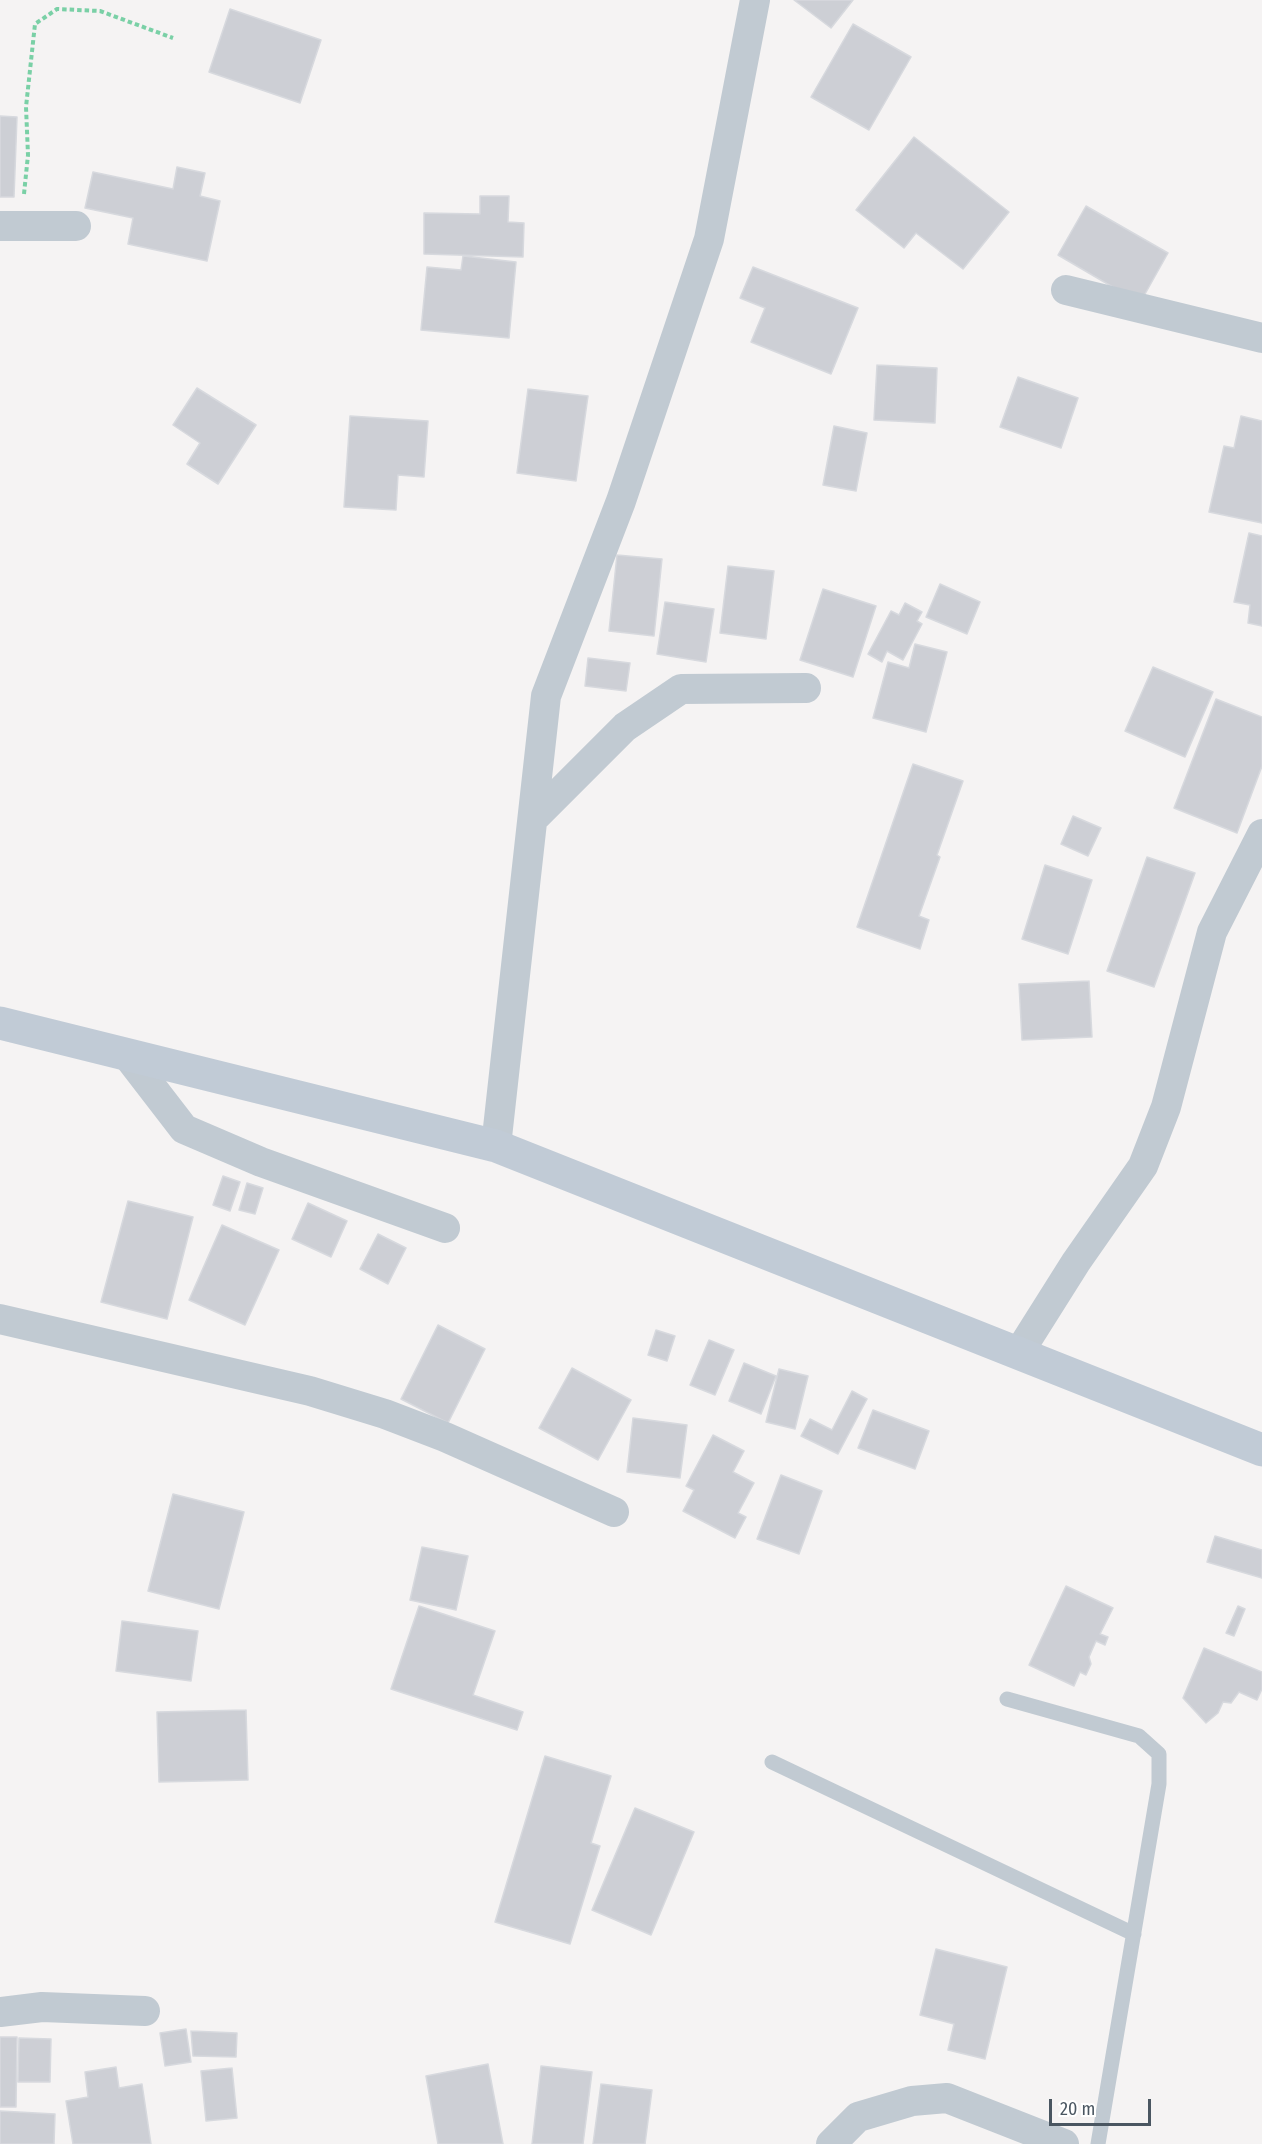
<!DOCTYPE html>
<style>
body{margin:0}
#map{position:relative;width:1262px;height:2144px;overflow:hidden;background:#f5f3f3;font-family:"Fira Sans Condensed",sans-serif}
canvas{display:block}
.scale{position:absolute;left:1049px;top:2099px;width:102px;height:27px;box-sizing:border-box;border:3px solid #4a5661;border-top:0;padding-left:8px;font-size:18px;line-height:21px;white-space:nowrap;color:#4a5661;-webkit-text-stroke:4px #fff;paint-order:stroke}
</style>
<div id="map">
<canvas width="1262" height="2144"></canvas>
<div class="scale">20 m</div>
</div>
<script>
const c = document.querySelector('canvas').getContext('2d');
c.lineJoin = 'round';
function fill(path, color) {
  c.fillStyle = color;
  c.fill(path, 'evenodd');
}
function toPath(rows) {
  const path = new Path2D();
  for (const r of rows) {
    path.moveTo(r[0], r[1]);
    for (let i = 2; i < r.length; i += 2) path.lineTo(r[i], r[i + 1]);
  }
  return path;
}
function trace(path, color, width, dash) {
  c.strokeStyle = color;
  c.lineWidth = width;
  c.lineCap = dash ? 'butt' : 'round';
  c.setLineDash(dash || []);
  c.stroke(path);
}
const building = toPath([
 [794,0,853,0,831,28,794,0],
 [230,9,321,40,300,103,209,72,230,9],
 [853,24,911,57,869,130,811,97,853,24],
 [0,116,17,117,14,197,0,197,0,116],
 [914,137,1009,212,963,269,916,233,904,248,856,210,914,137],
 [177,167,205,173,200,196,220,201,207,261,128,244,133,218,85,208,93,172,173,189,177,167],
 [480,196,509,196,508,222,524,223,523,257,424,254,424,213,480,214,480,196],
 [1086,206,1168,253,1140,303,1058,255,1086,206],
 [463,256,516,262,509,338,421,330,427,267,461,270,463,256],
 [753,267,858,308,831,374,751,342,765,308,740,298,753,267],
 [877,365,937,368,935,423,874,420,877,365],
 [1018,377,1078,398,1061,448,1000,427,1018,377],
 [197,388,256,425,218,484,187,464,200,443,173,425,197,388],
 [528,389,588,396,576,481,517,473,528,389],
 [350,416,428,421,424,477,398,475,396,510,344,507,350,416],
 [1241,416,1262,421,1262,523,1209,512,1224,446,1234,448,1241,416],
 [834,426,867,433,856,491,823,485,834,426],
 [1249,533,1262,536,1262,626,1248,623,1250,605,1234,602,1249,533],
 [617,555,662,559,654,636,609,631,617,555],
 [728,566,774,571,766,639,720,633,728,566],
 [940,584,980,602,967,634,926,617,940,584],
 [823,589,876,606,853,677,800,660,823,589],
 [665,602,714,609,706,662,657,654,665,602],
 [905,603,922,612,917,621,922,624,903,660,887,651,882,662,868,654,891,611,899,615,905,603],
 [915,644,947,652,926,732,873,718,888,662,909,668,915,644],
 [588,658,630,663,626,691,585,686,588,658],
 [1153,667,1213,692,1185,757,1125,731,1153,667],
 [1216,699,1262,717,1262,766,1237,833,1174,808,1216,699],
 [913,764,963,781,937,855,940,857,919,916,929,920,920,949,857,927,913,764],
 [1073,816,1101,828,1088,856,1061,844,1073,816],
 [1147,857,1195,873,1154,987,1107,971,1147,857],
 [1045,865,1092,880,1068,954,1022,939,1045,865],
 [1089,981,1092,1037,1022,1040,1019,984,1089,981],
 [223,1176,240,1182,230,1211,213,1205,223,1176],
 [247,1183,263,1188,255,1214,239,1210,247,1183],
 [128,1201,193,1217,167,1319,101,1302,128,1201],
 [308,1203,347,1221,331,1257,292,1239,308,1203],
 [222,1225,279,1250,245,1325,189,1300,222,1225],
 [378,1234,406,1248,388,1284,360,1269,378,1234],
 [438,1325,485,1349,448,1423,401,1399,438,1325],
 [656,1330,675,1336,667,1361,648,1355,656,1330],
 [709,1340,734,1350,715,1395,690,1385,709,1340],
 [744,1363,776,1376,761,1414,729,1401,744,1363],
 [572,1368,631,1400,598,1460,539,1428,572,1368],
 [779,1369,808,1376,795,1429,766,1422,779,1369],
 [852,1391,867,1399,838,1454,801,1436,810,1419,832,1430,852,1391],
 [873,1410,929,1431,915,1469,858,1448,873,1410],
 [633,1418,687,1425,680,1478,627,1472,633,1418],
 [713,1435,744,1451,733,1472,754,1483,738,1513,746,1517,735,1538,683,1511,694,1490,686,1486,713,1435],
 [781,1475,822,1491,799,1554,757,1539,781,1475],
 [173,1494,244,1512,219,1609,148,1591,173,1494],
 [1215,1536,1262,1550,1262,1578,1207,1562,1215,1536],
 [422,1547,468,1556,456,1610,410,1600,422,1547],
 [1066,1586,1113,1608,1100,1634,1108,1637,1105,1645,1096,1641,1089,1657,1091,1664,1086,1675,1080,1672,1074,1686,1029,1665,1066,1586],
 [419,1606,495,1631,473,1695,523,1712,517,1730,391,1689,419,1606],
 [1238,1606,1245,1609,1234,1636,1226,1633,1238,1606],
 [122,1621,198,1631,191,1681,116,1671,122,1621],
 [1204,1648,1262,1672,1262,1689,1257,1700,1239,1692,1231,1703,1223,1702,1218,1713,1206,1723,1183,1698,1204,1648],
 [246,1710,248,1780,159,1782,157,1712,246,1710],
 [545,1756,611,1776,591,1843,600,1846,570,1944,495,1922,545,1756],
 [635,1808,694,1832,651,1935,592,1910,635,1808],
 [936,1949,1007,1967,985,2059,948,2050,954,2024,920,2015,936,1949],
 [186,2029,191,2062,165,2066,160,2033,186,2029],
 [191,2031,237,2033,236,2057,193,2056,191,2031],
 [0,2037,17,2037,16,2107,0,2107,0,2037],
 [19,2038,51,2039,50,2082,18,2082,19,2038],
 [488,2064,503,2144,438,2144,426,2076,488,2064],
 [541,2066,592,2072,583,2144,532,2144,541,2066],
 [116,2067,119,2088,142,2084,151,2144,73,2144,66,2101,88,2097,85,2072,116,2067],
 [232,2068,237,2118,206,2121,201,2071,232,2068],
 [601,2084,652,2090,645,2144,593,2144,601,2084],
 [0,2111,55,2114,54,2144,0,2144,0,2111]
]);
const path = toPath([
 [24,194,28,155,26,107,35,24,57,9,100,11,173,38]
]);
const lane = toPath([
 [1007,1699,1139,1736,1159,1754,1159,1784,1098,2144],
 [772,1762,1134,1934]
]);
const street = toPath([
 [0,226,76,226],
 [1066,290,1262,338],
 [533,819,625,727,681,689,806,688],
 [127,1055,184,1129,261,1162,445,1228],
 [496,1146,546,696,621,501,709,239,755,0],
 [0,1319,310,1391,385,1414,445,1437,614,1512],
 [1018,1354,1076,1262,1143,1166,1166,1107,1212,932,1262,834],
 [0,2012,42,2007,145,2011],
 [831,2144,858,2117,912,2101,947,2098,1064,2144]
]);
const secondary = toPath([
 [0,1023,496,1146,1262,1450]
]);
fill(building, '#cdcfd5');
trace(building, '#d7d9de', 1.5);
trace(path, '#7ad0a6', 4, [4.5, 3]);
trace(lane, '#c1cad2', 15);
trace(street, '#c1cad2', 30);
trace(secondary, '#c1cbd6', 33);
</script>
